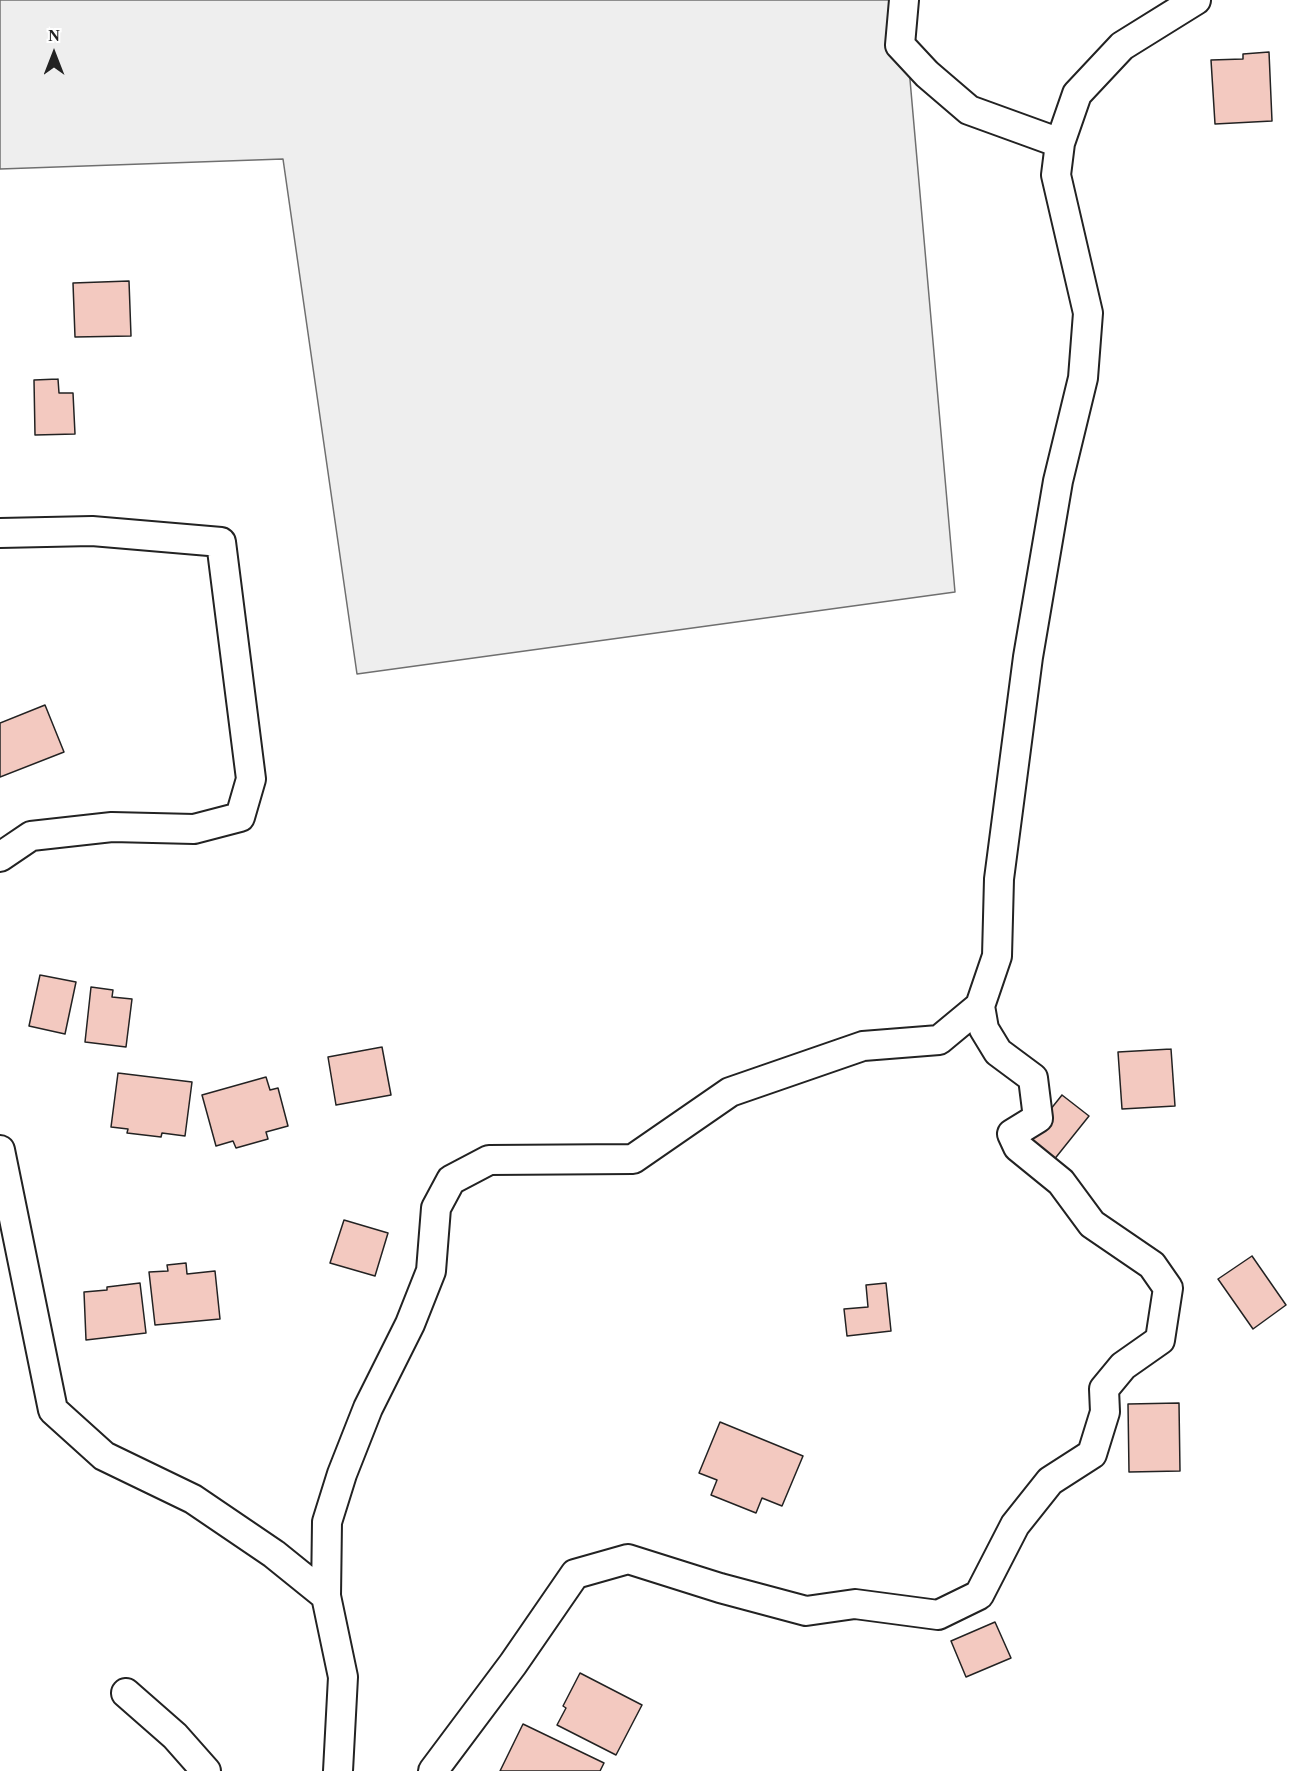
<!DOCTYPE html>
<style>
body{margin:0}
#map{position:relative;width:1298px;height:1771px;overflow:hidden;background:#fff;font-family:Georgia,serif}
canvas{display:block}
.north{position:absolute;left:24px;top:24px;width:60px;height:60px;-webkit-text-stroke:4px #fff;paint-order:stroke;rotate:0deg;font-size:16px;font-weight:700;line-height:24px;text-align:center;color:#222}
.north::after{content:'';display:block;margin:auto;width:21px;height:27px;background:#222;clip-path:polygon(50% 0,100% 100%,50% 72%,0 100%)}
</style>
<div id="map">
<canvas width="1298" height="1771"></canvas>
<div class="north">N</div>
</div>
<script>
const c = document.querySelector('canvas').getContext('2d');
c.lineJoin = 'round';
function fill(path, color) {
  c.fillStyle = color;
  c.fill(path, 'evenodd');
}
function toPath(rows) {
  const path = new Path2D();
  for (const r of rows) {
    path.moveTo(r[0], r[1]);
    for (let i = 2; i < r.length; i += 2) path.lineTo(r[i], r[i + 1]);
  }
  return path;
}
function trace(path, color, width, dash) {
  c.strokeStyle = color;
  c.lineWidth = width;
  c.lineCap = dash ? 'butt' : 'round';
  c.setLineDash(dash || []);
  c.stroke(path);
}
const green = toPath([
 [0,0,903,0,955,592,357,674,283,159,0,169,0,0]
]);
const building = toPath([
 [1269,52,1272,121,1215,124,1211,60,1243,59,1243,54,1269,52],
 [129,281,131,336,75,337,73,283,129,281],
 [58,379,59,393,73,393,75,434,35,435,34,380,58,379],
 [45,705,64,752,0,777,0,723,45,705],
 [40,975,76,982,65,1034,29,1026,40,975],
 [91,987,113,990,112,997,132,999,126,1047,85,1042,91,987],
 [382,1047,391,1095,336,1105,328,1057,382,1047],
 [1171,1049,1175,1106,1122,1109,1118,1052,1171,1049],
 [118,1073,192,1082,185,1136,162,1133,161,1137,127,1133,128,1129,111,1127,118,1073],
 [266,1077,270,1090,278,1088,288,1126,266,1132,268,1139,236,1148,233,1141,216,1146,202,1095,266,1077],
 [1062,1095,1089,1116,1053,1161,1026,1140,1062,1095],
 [344,1220,388,1233,375,1276,330,1263,344,1220],
 [1252,1256,1286,1305,1253,1329,1218,1279,1252,1256],
 [186,1263,187,1274,215,1271,220,1319,155,1325,149,1272,168,1271,167,1265,186,1263],
 [140,1283,146,1333,86,1340,84,1292,107,1290,107,1287,140,1283],
 [886,1283,891,1331,847,1336,844,1309,868,1307,866,1285,886,1283],
 [1179,1403,1180,1471,1129,1472,1128,1404,1179,1403],
 [720,1422,803,1456,782,1506,762,1498,756,1513,711,1495,717,1480,699,1473,720,1422],
 [995,1622,1011,1658,966,1677,951,1641,995,1622],
 [580,1673,642,1705,616,1755,557,1725,566,1708,563,1706,580,1673],
 [523,1724,604,1763,600,1771,500,1771,523,1724]
]);
const minor = toPath([
 [904,0,900,45,927,74,969,110,1060,143],
 [0,533,92,531,221,542,251,779,240,817,194,829,112,827,31,836,0,857],
 [0,1150,53,1410,104,1456,193,1499,274,1554,326,1596],
 [126,1693,175,1736,206,1771],
 [338,1771,343,1677,326,1596,327,1522,342,1474,368,1408,410,1324,431,1271,436,1208,451,1180,489,1160,633,1159,730,1092,863,1046,939,1040,980,1006,997,956,999,879,1028,657,1058,481,1083,378,1088,313,1056,175,1060,143,1077,94,1122,46,1196,0],
 [433,1771,513,1664,575,1574,628,1559,720,1588,806,1611,855,1604,938,1615,979,1595,1015,1525,1050,1481,1092,1454,1105,1412,1104,1389,1123,1366,1160,1340,1168,1288,1152,1265,1092,1224,1061,1182,1018,1147,1012,1134,1038,1118,1033,1078,998,1052,984,1029,980,1006]
]);
fill(green, '#eee');
trace(green, '#6f6f6f', 1.5);
fill(building, '#f3c9c0');
trace(building, '#222', 1.5);
trace(minor, '#222', 32);
trace(minor, '#fff', 28);
</script>
